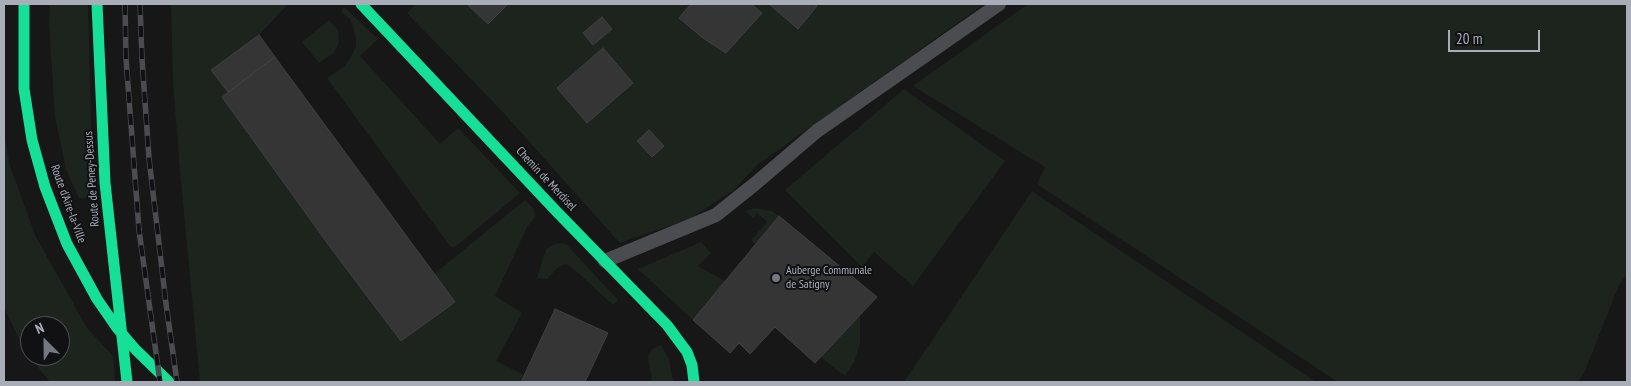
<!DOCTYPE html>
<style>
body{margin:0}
#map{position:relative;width:1631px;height:386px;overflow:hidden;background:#171717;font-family:"PT Sans Narrow",sans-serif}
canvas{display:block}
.frame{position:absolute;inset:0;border:5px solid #a8adb8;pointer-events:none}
.north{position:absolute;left:20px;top:316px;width:50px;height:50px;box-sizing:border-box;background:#111113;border:1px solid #4d4f55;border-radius:50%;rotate:337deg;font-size:14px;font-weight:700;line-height:20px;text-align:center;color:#a8adb8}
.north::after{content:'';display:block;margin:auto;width:18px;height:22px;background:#757880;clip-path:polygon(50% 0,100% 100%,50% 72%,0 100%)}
.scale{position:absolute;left:1448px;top:30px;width:92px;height:22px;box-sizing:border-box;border:2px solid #a8adb8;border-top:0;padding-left:6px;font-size:15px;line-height:18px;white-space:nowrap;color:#a8adb8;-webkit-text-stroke:4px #111113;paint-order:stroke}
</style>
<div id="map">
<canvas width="1631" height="386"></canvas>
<div class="frame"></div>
<div class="north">N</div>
<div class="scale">20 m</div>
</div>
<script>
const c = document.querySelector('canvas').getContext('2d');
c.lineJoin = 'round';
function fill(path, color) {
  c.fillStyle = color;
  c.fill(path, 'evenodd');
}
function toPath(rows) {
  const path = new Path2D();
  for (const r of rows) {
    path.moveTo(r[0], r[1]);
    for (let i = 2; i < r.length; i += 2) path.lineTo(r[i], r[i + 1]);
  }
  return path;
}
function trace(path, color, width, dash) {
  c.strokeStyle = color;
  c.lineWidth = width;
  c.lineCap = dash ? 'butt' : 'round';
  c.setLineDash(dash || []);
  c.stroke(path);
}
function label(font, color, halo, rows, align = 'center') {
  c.font = font + ' "PT Sans Narrow",sans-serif';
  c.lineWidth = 4;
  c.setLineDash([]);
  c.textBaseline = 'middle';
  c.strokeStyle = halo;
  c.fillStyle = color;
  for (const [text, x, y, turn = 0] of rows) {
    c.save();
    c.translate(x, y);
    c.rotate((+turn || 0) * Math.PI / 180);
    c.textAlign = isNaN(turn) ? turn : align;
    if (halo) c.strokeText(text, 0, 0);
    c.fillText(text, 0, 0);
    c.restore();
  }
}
const green = toPath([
 [50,4,88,4,93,199,79,198,66,169,55,117,49,25],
 [171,4,288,4,259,35,211,70,228,92,222,97,333,251,401,341,454,302,434,274,525,200,534,209,535,217,527,227,495,296,522,313,496,361,524,375,520,382,200,382,180,171,173,82],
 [416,4,984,4,757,165,734,190,691,218,620,243,500,109,407,13],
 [1028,4,1627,4,1627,274,1619,285,1584,373,1578,382,1338,382,1037,184,1045,167,913,86],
 [344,7,378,39,360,56,440,144,458,128,520,193,454,248,450,246,327,78,345,66,352,55,356,46,356,37,350,19,341,12],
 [329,20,338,30,339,42,334,53,319,63,302,42],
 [904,89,1005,161,913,286,874,252,862,267,785,190],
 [4,134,10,166,35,235,87,328,113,356,115,382,50,382,26,353,4,307],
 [30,326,60,326,60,356,30,356],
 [1032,191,1316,382,904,382],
 [754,208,772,211,779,216,755,244,751,240,767,222,757,213,753,218,745,211],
 [701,242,711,253,698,266,725,281,693,320,638,269],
 [562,243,567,245,618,300,613,305,575,270,566,264,558,267,547,279,537,278,546,249,555,244],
 [860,314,860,343,855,360,845,376,820,357],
 [661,345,669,359,673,382,652,382,648,357,652,349]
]);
const building = toPath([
 [467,4,508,4,488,24,467,4],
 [691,4,696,4,698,5,700,4,751,4,762,13,726,53,703,38,679,18,691,4],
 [769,4,814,4,817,6,798,29,769,4],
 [602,17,612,29,593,45,583,33,602,17],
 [259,35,275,57,228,92,211,70,259,35],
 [603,48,633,83,587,123,557,88,603,48],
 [275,57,455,302,401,341,333,251,222,97,275,57],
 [649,130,664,146,652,157,637,141,649,130],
 [779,216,877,297,815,363,775,327,750,354,739,343,730,353,693,320,779,216],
 [555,309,608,333,585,382,521,382,555,309]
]);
const lane = toPath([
 [605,261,716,215,756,183,817,131,999,4]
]);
const fast = toPath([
 [24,4,24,89,32,140,45,187,67,244,97,299,117,328,136,350,169,382],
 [97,4,105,183,127,382],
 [361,4,557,212,667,325,687,352,692,365,694,382]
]);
const rail = toPath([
 [125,4,126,59,139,230,160,382],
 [140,4,142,59,149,158,166,304,177,382]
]);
const markers = [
 [776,278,5,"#757880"]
];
const streetNames = [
 ["Route de Peney-Dessus",92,179,-94],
 ["Chemin de Merdisel",546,179,47],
 ["Route d'Aire-la-Ville",68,204,70]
];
const poiNames = [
 ["Auberge Communale",786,271],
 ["de Satigny",786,285]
];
fill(green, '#1d241e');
fill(building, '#353536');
trace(building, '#3f4043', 1);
trace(lane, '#4b4c50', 14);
trace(fast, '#16e098', 11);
trace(rail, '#4b4c4f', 5.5);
trace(rail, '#111113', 4, [11]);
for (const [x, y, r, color] of markers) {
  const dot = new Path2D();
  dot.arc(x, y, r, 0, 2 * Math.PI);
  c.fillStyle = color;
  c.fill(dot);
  trace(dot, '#111113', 2);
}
label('12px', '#a8adb8', '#111113', streetNames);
label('12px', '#a8adb8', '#111113', poiNames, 'left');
</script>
